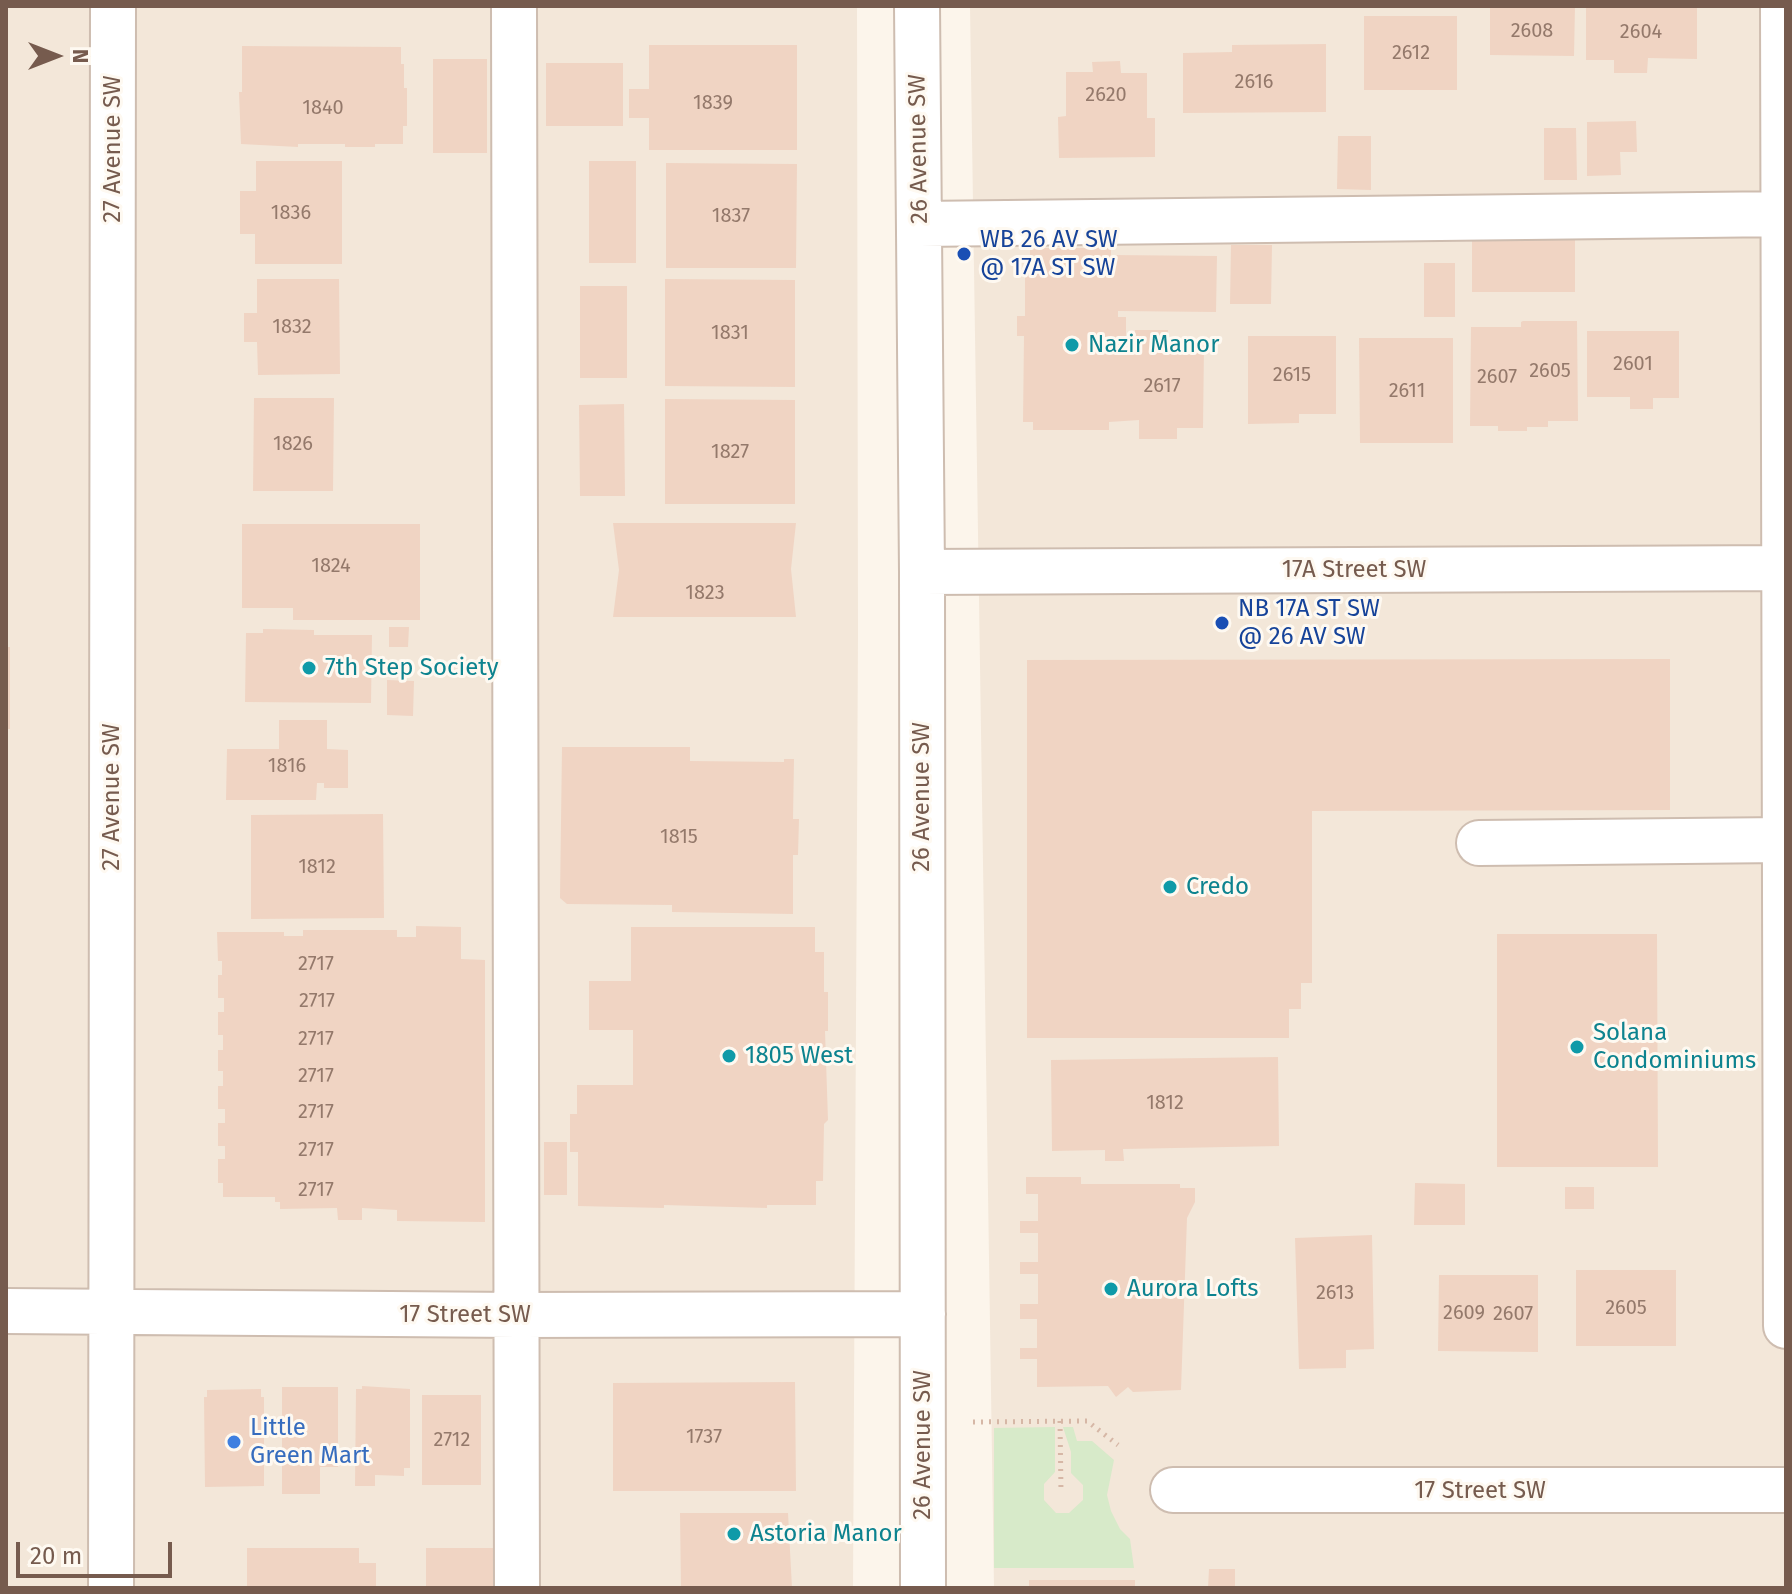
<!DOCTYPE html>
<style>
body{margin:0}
#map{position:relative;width:1792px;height:1594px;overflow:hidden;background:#fcf5eb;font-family:"Fira Sans",sans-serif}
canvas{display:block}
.frame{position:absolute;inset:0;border:8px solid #765b4e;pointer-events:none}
.north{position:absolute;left:16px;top:16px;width:80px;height:80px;-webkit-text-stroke:6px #fef9f1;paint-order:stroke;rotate:90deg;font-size:22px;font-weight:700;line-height:32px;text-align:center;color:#765b4e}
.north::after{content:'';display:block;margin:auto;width:28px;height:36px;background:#765b4e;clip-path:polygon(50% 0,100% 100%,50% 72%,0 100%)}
.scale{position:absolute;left:16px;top:1542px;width:156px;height:36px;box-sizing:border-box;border:4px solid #765b4e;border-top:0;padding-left:10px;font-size:24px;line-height:28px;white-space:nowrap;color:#765b4e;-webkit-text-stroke:6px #fef9f1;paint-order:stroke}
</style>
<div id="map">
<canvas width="1792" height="1594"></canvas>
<div class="frame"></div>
<div class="north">N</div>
<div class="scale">20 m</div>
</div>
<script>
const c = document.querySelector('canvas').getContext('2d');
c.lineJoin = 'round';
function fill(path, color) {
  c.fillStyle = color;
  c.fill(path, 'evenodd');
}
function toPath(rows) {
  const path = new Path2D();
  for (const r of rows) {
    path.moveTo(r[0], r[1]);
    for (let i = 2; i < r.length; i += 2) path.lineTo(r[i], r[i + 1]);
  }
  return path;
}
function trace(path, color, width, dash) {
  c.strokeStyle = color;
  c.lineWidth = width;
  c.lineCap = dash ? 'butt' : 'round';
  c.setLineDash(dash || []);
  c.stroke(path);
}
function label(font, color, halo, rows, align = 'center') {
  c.font = font + ' "Fira Sans",sans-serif';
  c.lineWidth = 6;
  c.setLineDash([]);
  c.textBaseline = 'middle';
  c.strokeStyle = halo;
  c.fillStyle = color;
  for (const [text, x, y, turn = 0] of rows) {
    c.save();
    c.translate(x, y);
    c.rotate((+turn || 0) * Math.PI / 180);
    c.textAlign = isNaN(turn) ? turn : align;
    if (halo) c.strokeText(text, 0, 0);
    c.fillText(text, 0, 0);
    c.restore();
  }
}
const residential = toPath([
 [6,6,857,6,858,634,853,1588,6,1588],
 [970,6,1786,6,1786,1588,994,1588]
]);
const green = toPath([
 [1055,1427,1055,1472,1044,1484,1044,1500,1056,1513,1069,1513,1083,1500,1083,1485,1071,1473,1071,1452,1063,1427,1073,1427,1077,1441,1092,1441,1114,1460,1107,1495,1111,1511,1120,1529,1130,1539,1134,1568,994,1568,994,1428]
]);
const building = toPath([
 [1490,6,1575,6,1574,56,1490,55],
 [1586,6,1697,6,1697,59,1648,58,1647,73,1614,73,1614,60,1586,60],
 [1364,16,1457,16,1457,90,1364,90],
 [1326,44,1326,112,1183,113,1183,53,1232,52,1232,45],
 [649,45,797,45,797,150,649,150,649,118,629,118,629,89,649,89],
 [242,46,401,47,401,64,404,64,404,88,407,88,407,126,403,126,403,144,375,144,375,147,345,147,345,144,298,144,298,147,241,144,239,92,242,92],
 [433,59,487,59,487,153,433,153],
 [1120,61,1121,73,1147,73,1147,118,1155,118,1155,157,1059,158,1058,117,1066,116,1066,72,1093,72,1092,62],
 [546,63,623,63,623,126,546,126],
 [1636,121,1637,152,1620,152,1621,175,1587,176,1587,122],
 [1544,128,1576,128,1577,180,1544,180],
 [1338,136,1371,136,1371,190,1337,189],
 [256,161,342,161,342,264,255,264,255,234,240,234,240,191,256,191],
 [589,161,636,161,636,263,589,263],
 [666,163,797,164,796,268,666,268],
 [1472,235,1575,236,1575,292,1472,292],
 [1231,245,1272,245,1271,304,1230,304],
 [1030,248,1111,248,1111,255,1217,256,1216,312,1118,311,1118,317,1126,317,1126,338,1120,338,1120,351,1135,351,1135,330,1168,330,1168,345,1204,345,1203,428,1177,428,1177,439,1139,439,1139,420,1109,422,1109,430,1033,430,1033,422,1023,422,1024,336,1017,336,1017,316,1025,316,1025,255,1030,255],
 [1424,263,1455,263,1455,317,1424,317],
 [257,279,339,279,340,374,258,375,257,342,244,342,244,313,257,313],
 [665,279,795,280,795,387,665,386],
 [580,286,627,286,627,378,580,378],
 [1523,321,1577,321,1578,421,1548,421,1548,427,1527,427,1527,431,1498,431,1498,426,1470,426,1471,327,1521,327,1521,322],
 [1587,331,1679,331,1679,398,1653,398,1653,409,1630,409,1630,397,1587,397],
 [1248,336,1336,336,1336,414,1299,414,1299,423,1248,424],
 [1359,338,1453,338,1453,443,1360,443],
 [254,398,334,398,333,491,253,491],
 [665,399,795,400,795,504,665,504],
 [624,404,625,496,580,496,579,405],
 [613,523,796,523,791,569,796,617,613,617,619,570],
 [242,524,420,524,420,620,293,620,293,608,242,608],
 [389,627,409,627,408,647,389,647],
 [263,629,314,630,314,635,372,635,371,703,245,702,246,633,263,633],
 [6,647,10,647,10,729,6,729],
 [1670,659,1670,810,1312,811,1312,983,1301,983,1301,1009,1289,1009,1289,1038,1027,1038,1027,660],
 [387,680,414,681,413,716,387,715],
 [279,720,327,720,327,749,348,750,348,788,324,788,324,783,317,783,316,800,226,800,227,749,279,749],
 [562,747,690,747,690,761,784,762,784,759,794,759,793,819,799,819,798,855,793,855,793,914,672,912,672,905,567,904,560,898],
 [383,814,384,918,251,919,251,815],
 [416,926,461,927,461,959,485,960,485,1222,397,1221,397,1210,362,1208,362,1220,338,1220,337,1208,280,1209,280,1202,275,1202,275,1197,223,1197,223,1183,218,1183,218,1159,225,1159,225,1146,218,1146,218,1123,225,1123,225,1109,218,1109,218,1086,223,1086,223,1071,218,1071,218,1050,223,1050,223,1035,218,1035,218,1012,224,1012,224,998,218,998,218,975,222,975,222,961,218,961,217,932,284,932,284,936,303,936,303,930,397,930,397,937,416,937],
 [631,927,815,927,815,952,824,952,824,992,828,992,828,1031,825,1031,828,1120,824,1124,823,1181,816,1181,816,1205,767,1205,767,1208,664,1205,664,1208,578,1206,578,1152,570,1152,570,1114,577,1114,577,1085,633,1085,633,1030,589,1030,589,981,631,981],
 [1497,934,1657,934,1658,1167,1497,1167],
 [1278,1057,1279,1146,1123,1149,1124,1161,1105,1161,1105,1150,1052,1151,1051,1060],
 [544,1142,567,1142,567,1195,544,1195],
 [1026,1177,1081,1177,1081,1184,1180,1184,1180,1188,1195,1188,1195,1202,1187,1218,1181,1390,1133,1392,1128,1387,1116,1397,1108,1386,1037,1387,1037,1359,1020,1359,1020,1348,1037,1348,1037,1319,1020,1319,1020,1304,1038,1304,1038,1274,1020,1274,1020,1262,1038,1262,1038,1233,1020,1233,1020,1221,1038,1221,1038,1194,1026,1194],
 [1415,1183,1465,1184,1465,1225,1414,1225],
 [1565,1187,1594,1187,1594,1209,1565,1209],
 [1372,1235,1374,1349,1346,1350,1346,1368,1299,1369,1295,1238],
 [1576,1270,1676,1270,1676,1346,1576,1346],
 [1439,1275,1538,1275,1538,1352,1438,1351],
 [795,1382,796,1491,613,1491,613,1383],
 [362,1386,410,1389,410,1468,404,1468,404,1476,375,1475,375,1486,355,1486,356,1389,362,1389],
 [282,1387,338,1387,338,1467,320,1467,320,1494,282,1494],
 [261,1389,261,1397,264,1397,264,1486,205,1487,204,1397,207,1397,207,1390],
 [422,1395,481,1395,481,1485,422,1485],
 [680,1513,788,1513,792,1588,681,1588],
 [247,1548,359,1548,359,1563,376,1563,376,1588,247,1588],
 [426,1548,494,1548,494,1588,426,1588],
 [1209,1569,1235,1569,1235,1588,1208,1588],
 [1029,1580,1135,1580,1135,1588,1029,1588]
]);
const path = toPath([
 [1060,1421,1061,1492],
 [973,1422,1087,1421,1118,1445]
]);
const minor = toPath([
 [514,6,517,1588],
 [917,6,922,572,923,1588],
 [1783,6,1786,1326],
 [920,224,1786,214],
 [922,572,1786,568],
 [1479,843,1784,840],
 [6,1311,517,1315,923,1314],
 [1173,1490,1786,1490],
 [111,1588,113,6]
]);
const markers = [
 [964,254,8,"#1a4fb4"],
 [1072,345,8,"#0f9aa8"],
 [1222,623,8,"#1a4fb4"],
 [309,668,8,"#0f9aa8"],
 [1170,887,8,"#0f9aa8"],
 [1577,1047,8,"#0f9aa8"],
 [729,1056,8,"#0f9aa8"],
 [1111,1289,8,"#0f9aa8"],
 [234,1442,8,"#3f7fe0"],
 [734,1534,8,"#0f9aa8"]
];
const numberNames = [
 ["2608",1532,31],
 ["2604",1641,32],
 ["2612",1411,53],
 ["2616",1254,82],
 ["2620",1106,95],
 ["1839",713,103],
 ["1840",323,108],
 ["1836",291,213],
 ["1837",731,216],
 ["1832",292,327],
 ["1831",730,333],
 ["2601",1633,364],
 ["2605",1550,371],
 ["2615",1292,375],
 ["2607",1497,377],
 ["2617",1162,386],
 ["2611",1407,391],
 ["1826",293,444],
 ["1827",730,452],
 ["1824",331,566],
 ["1823",705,593],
 ["1816",287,766],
 ["1815",679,837],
 ["1812",317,867],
 ["2717",316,964],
 ["2717",317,1001],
 ["2717",316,1039],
 ["2717",316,1076],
 ["1812",1165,1103],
 ["2717",316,1112],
 ["2717",316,1150],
 ["2717",316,1190],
 ["2613",1335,1293],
 ["2605",1626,1308],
 ["2609",1464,1313],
 ["2607",1513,1314],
 ["1737",704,1437],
 ["2712",452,1440]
];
const streetNames = [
 ["27 Avenue SW",113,149,-90],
 ["26 Avenue SW",919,149,-91],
 ["17A Street SW",1354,570],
 ["27 Avenue SW",112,797,-90],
 ["26 Avenue SW",922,797,-90],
 ["17 Street SW",465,1315],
 ["26 Avenue SW",923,1445,-90],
 ["17 Street SW",1480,1491]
];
const transitNames = [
 ["WB 26 AV SW",980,240],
 ["@ 17A ST SW",980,268],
 ["NB 17A ST SW",1238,609],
 ["@ 26 AV SW",1238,637]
];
const cultureNames = [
 ["Nazir Manor",1088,345],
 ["7th Step Society",325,668],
 ["Credo",1186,887],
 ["Solana",1593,1033],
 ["Condominiums",1593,1061],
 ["1805 West",745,1056],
 ["Aurora Lofts",1127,1289],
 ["Astoria Manor",750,1534]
];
const shopNames = [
 ["Little",250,1428],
 ["Green Mart",250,1456]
];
fill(residential, '#f3e7d9');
fill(green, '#d7eac9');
fill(building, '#f0d4c3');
trace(minor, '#cebdb0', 48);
trace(path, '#d6b7a6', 5, [2, 6]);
trace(minor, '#fff', 44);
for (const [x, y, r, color] of markers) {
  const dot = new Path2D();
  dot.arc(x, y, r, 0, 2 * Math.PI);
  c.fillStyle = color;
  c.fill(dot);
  trace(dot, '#fef9f1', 3);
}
label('20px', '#94796b', null, numberNames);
label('24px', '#765b4e', '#fef9f1', streetNames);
label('24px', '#164399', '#fef9f1', transitNames, 'left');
label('24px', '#0d838f', '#fef9f1', cultureNames, 'left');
label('24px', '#366cbe', '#fef9f1', shopNames, 'left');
</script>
